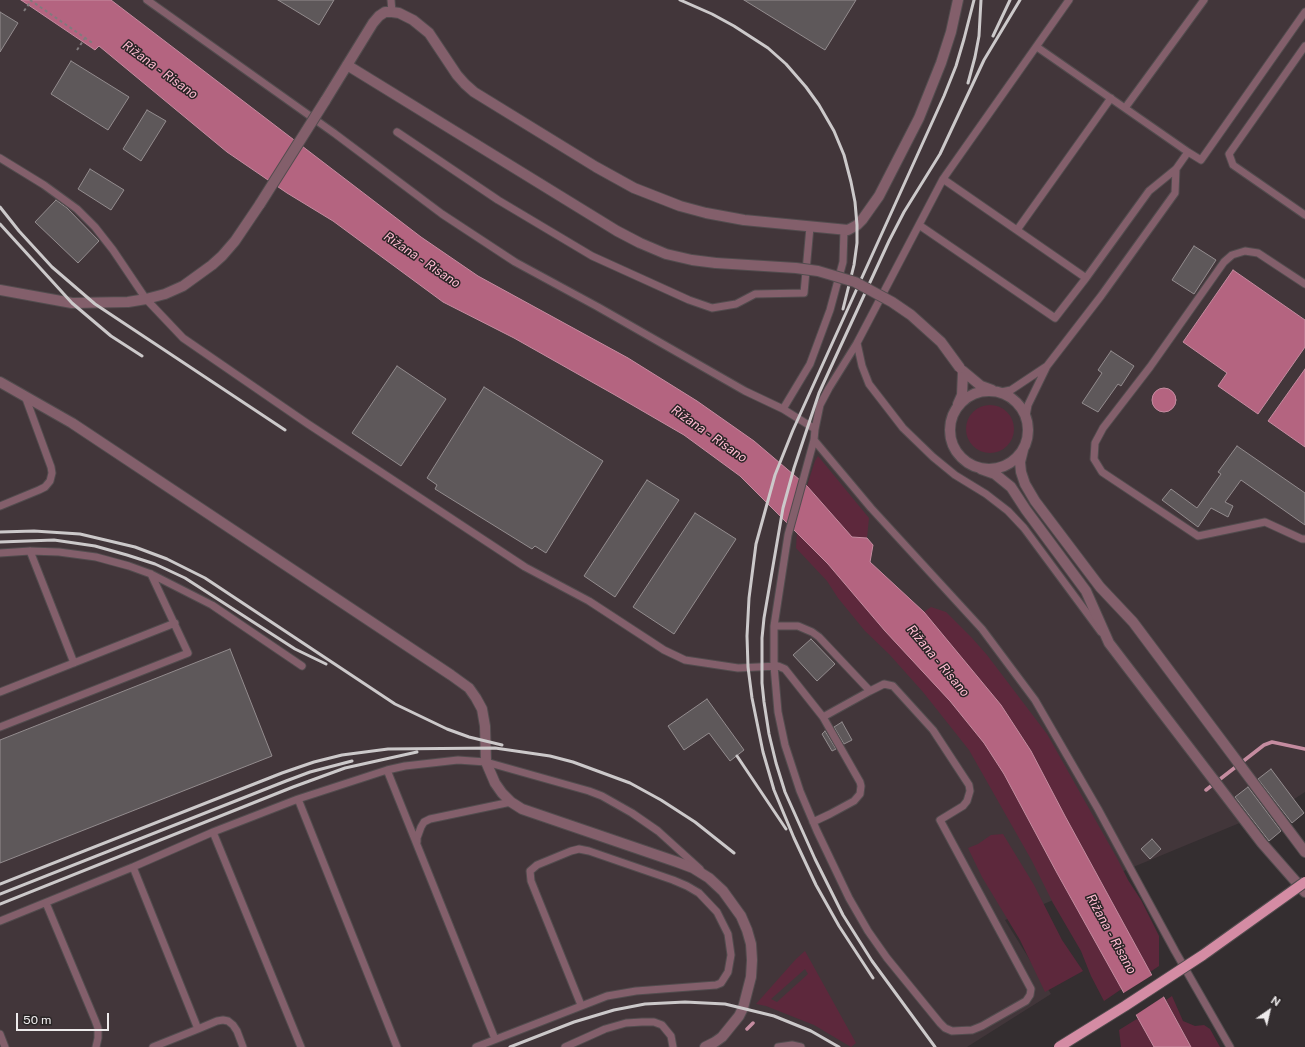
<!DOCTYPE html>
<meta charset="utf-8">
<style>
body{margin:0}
#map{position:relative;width:1305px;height:1047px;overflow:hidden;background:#342e30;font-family:"Public Sans",sans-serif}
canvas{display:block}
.north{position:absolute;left:1249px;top:991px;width:40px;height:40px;-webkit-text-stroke:3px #2a2526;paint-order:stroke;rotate:34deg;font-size:11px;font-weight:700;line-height:16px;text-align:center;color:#eeebec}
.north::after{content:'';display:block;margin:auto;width:14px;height:18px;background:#eeebec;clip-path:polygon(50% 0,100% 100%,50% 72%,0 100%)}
.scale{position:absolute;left:16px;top:1013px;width:93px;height:18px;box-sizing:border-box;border:2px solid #eeebec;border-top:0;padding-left:5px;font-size:12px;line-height:14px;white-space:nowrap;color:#eeebec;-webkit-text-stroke:3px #2a2526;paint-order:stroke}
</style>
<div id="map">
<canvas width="1305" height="1047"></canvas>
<div class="north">N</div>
<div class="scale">50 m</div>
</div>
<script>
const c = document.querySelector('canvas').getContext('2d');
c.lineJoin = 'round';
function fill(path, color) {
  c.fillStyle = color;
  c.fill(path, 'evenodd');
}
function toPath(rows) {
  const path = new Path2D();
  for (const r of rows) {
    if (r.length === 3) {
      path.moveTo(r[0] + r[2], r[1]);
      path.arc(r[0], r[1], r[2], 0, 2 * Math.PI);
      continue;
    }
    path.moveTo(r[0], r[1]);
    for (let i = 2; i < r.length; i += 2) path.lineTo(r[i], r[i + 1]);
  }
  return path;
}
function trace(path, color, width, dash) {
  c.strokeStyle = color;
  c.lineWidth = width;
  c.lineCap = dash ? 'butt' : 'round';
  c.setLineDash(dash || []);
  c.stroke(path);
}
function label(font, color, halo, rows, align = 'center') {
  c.font = font + ' "Public Sans",sans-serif';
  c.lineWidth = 3;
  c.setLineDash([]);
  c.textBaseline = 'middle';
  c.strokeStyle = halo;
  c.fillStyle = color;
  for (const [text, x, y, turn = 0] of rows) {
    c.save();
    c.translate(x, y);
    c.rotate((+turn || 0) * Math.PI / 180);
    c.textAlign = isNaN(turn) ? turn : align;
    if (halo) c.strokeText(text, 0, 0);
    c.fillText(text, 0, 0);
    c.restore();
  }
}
const built = toPath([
 [0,0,1305,0,1305,792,1288,803,1005,920,1051,994,967,1047,0,1047]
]);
const green = toPath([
 [990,429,24],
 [818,456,869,518,867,538,852,537,807,486,815,461],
 [797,530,828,564,886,631,950,701,984,743,1004,774,1057,873,1105,955,1123,988,1104,1001,1091,976,1081,951,1053,903,1032,861,969,750,923,692,889,654,865,631,838,598,827,581,796,548],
 [931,607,946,612,972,638,987,655,1047,734,1118,860,1128,880,1141,900,1159,936,1159,966,1150,972,1065,816,1030,749,1001,705,924,612],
 [1003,834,1034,885,1062,940,1083,971,1045,992,1020,940,982,877,968,848,978,844,991,835],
 [805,951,856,1043,851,1047,814,1025,766,1006,756,1004,796,959],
 [805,969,808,974,777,1002,771,999],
 [1172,996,1183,1021,1195,1026,1204,1025,1210,1029,1220,1047,1191,1047,1166,1000],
 [1140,1017,1156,1047,1121,1047,1119,1030]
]);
const water = toPath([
 [21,0,111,0,421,237,478,276,628,358,697,401,754,441,807,486,852,537,867,538,873,545,870,562,924,612,1001,705,1031,751,1065,816,1191,1047,1154,1047,1057,873,1004,774,984,743,950,701,885,631,828,564,740,476,684,435,615,395,514,338,443,302,333,221,287,193,227,152,99,46,95,50,21,0],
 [1233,270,1305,320,1305,347,1258,414,1218,386,1227,373,1183,342,1233,270],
 [1305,369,1305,447,1268,421,1305,369],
 [1164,400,12]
]);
const pier = toPath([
 [1154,974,1166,995,1134,1016,1122,994]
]);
const stream = toPath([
 [1206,790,1264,745,1272,742,1305,749],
 [747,1029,753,1023]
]);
const building = toPath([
 [278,0,334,0,319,25,278,0],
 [744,0,856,0,825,50,744,0],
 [0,12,18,23,0,52,0,12],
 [71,61,129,97,108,130,51,94,71,61],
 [147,110,166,121,141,161,123,149,147,110],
 [90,169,124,190,111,210,78,189,90,169],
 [56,200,67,208,99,241,78,263,35,222,56,200],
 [1194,246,1216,260,1194,294,1172,280,1194,246],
 [1111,351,1134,366,1121,386,1118,384,1098,412,1082,403,1102,373,1098,370,1111,351],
 [397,366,446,399,401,466,352,433,397,366],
 [484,387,603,461,546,553,535,546,532,549,435,489,437,485,427,478,484,387],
 [1237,446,1305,493,1305,525,1241,480,1225,502,1233,506,1228,517,1211,508,1198,527,1162,500,1171,489,1197,508,1221,474,1218,472,1237,446],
 [647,480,679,500,615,597,584,576,647,480],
 [695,513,736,539,674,634,633,607,695,513],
 [811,639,835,664,817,681,793,655,811,639],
 [230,649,272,756,0,863,0,740,230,649],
 [707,699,744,750,730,761,709,733,684,750,668,726,707,699],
 [842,722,852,740,844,744,834,727,842,722],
 [825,731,836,749,832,751,822,734,825,731],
 [1271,769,1304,813,1292,823,1258,779,1271,769],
 [1248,787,1281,831,1269,841,1235,797,1248,787],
 [1152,839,1161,849,1150,859,1141,849,1152,839]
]);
const path = toPath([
 [30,0,94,44],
 [24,11,31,1],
 [77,50,85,38]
]);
const service = toPath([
 [147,0,334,133,442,214,515,262,598,307,745,391,783,409,815,429],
 [391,0,392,12],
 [1305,46,1229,154,1233,165,1305,215],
 [1037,47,1188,152],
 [1125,108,1204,0],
 [397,132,498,200,592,256,689,300,712,308,736,304,755,294,804,293,810,227],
 [0,158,44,185,77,209,95,227,113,250,146,299,183,338,308,424,525,567,589,601,664,650,685,660,738,668,778,666,785,669,823,717,860,782,861,786,860,794,854,801,830,814,813,822],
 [943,179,1086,278],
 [919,225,1055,318,1086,278,1149,191,1176,169,1188,152,1201,160,1305,12],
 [1017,230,1111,98],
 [1305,284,1258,253,1245,251,1232,255,1224,262,1150,367,1103,428,1095,443,1094,459,1102,472,1198,536,1265,522,1302,539,1305,539],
 [857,343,862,366,869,384,903,428,933,457,955,475,986,494,1008,511,1024,528,1101,632],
 [1047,366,1101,296,1175,193,1176,169],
 [1001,392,1011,390,1047,366,1028,405,1026,416],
 [783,409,810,364,830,310,843,262,844,230],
 [814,440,871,508,982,629,1035,700,1098,809,1175,951,1230,1047],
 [0,506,39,490,45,487,50,481,52,473,51,467,25,396],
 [30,551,74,663],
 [0,553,30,551,59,552,96,557,129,566,151,574,212,605,302,666],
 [774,626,798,626,812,632,819,637,870,691,884,684,893,686,933,730,969,785,970,791,967,801,963,806,940,820,1031,989,1030,995,1026,1001,982,1026,972,1030,952,1031,945,1028,940,1023,887,958,868,931,849,898,817,831,800,791,785,745,778,712,774,666,774,626],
 [774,626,788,535,814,440,815,429,820,405,829,388,857,343,943,179,1069,0],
 [0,692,175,623],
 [823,717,870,691],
 [0,727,188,653,151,574],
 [387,770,495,1039],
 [298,799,397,1047],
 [213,832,301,1047],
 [417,842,417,838,421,827,424,822,430,819,511,802],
 [133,867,198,1029,153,1047],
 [46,903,95,1020,98,1028,98,1038,96,1047],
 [0,921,133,867,213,832,298,799,387,770,405,766,458,760,486,762,589,791,602,796,632,813,658,831,700,869],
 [198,1029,217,1021,223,1020,228,1021,233,1025,237,1031,243,1047],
 [0,1034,5,1047],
 [476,1047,607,996,636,991,716,985,721,983,728,972,731,955,728,934,717,912,699,893,687,886,673,880,589,851,579,849,571,851,537,865,530,871,531,881,581,1005],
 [565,1047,605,1029,626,1023,642,1022,654,1022,662,1025,671,1036,673,1047],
 [778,1047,792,1045,801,1047]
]);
const minor = toPath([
 [347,65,617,231,640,243,666,254,692,260,716,263],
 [325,101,373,23,379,16,385,12,392,12,399,13,413,20,429,33,457,75,465,84,474,92,596,167,634,188,680,206,706,213,744,220,848,230,857,225,862,220,879,196,919,118,941,63,951,32,958,0],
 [0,290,72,303,128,302,146,299,165,294,183,286,212,265,222,256,235,241,260,204],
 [0,382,72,423,451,675,469,688,476,698,482,709,485,726,486,762,495,783,502,793,511,802,522,809,677,862,693,868,709,878,723,891,741,916,747,930,751,944,752,960,751,977,743,1008,739,1016,722,1037,715,1042,705,1047],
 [989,430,39],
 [958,404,962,395,963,371,981,386,992,390],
 [1023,450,1020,462,1021,472,1025,484,1035,501,1100,587,1133,622,1305,852],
 [981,469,995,474,1011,487,1026,510,1086,591,1109,643,1262,843,1305,892]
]);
const rail = toPath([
 [680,0,712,14,734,26,768,48,786,64,806,87,819,105,834,131,844,155,851,182,855,202,857,225,857,243,854,265,843,309],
 [993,36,1010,0],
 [968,83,975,57,979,36,981,0],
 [0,207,19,231,52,267,95,304,285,430],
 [0,224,72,303,111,336,142,356],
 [0,532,34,531,80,534,135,547,167,559,205,578,395,704,447,729,469,737,502,745],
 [0,542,54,540,95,546,127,555,155,564,185,578,295,649,326,664],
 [737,756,786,829],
 [0,884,282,773,314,762,342,755,388,749,495,748,550,756,573,762,630,783,661,800,695,822,734,853],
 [0,894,286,781,310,772,352,761],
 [0,904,293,787,345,768,417,752],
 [873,978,839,926,816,885,794,838,774,790,763,752,752,698,748,667,747,636,749,598,756,544,775,475,793,430,944,96,956,66,964,39,974,0],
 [510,1047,574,1022,614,1010,645,1004,685,1002,725,1004,774,1016,811,1031,839,1047],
 [935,1047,872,961,843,915,815,859,785,792,776,763,769,734,764,702,762,683,762,638,764,618,783,508,794,468,819,393,889,241,904,212,940,154,984,60,1020,0]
]);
const minorBridge = toPath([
 [260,204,325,101],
 [716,263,796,268,818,271,855,282,892,302,911,315,941,342,960,368]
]);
const primaryBridge = toPath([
 [1059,1047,1125,1006,1203,955,1305,882]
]);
const waterNames = [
 ["Rižana - Risano",160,70,36],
 ["Rižana - Risano",422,260,34],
 ["Rižana - Risano",709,434,35],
 ["Rižana - Risano",938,661,50],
 ["Rižana - Risano",1111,934,61]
];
fill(built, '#42363a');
fill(green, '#5d283c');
fill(water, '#b46480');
trace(water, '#c58ca0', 1);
fill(pier, '#342e30');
trace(stream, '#c58ca0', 3.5);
fill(building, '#5e585a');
trace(building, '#938c8e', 1);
trace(service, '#524c4e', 9);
trace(minor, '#524c4e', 12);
trace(path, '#807b7d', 2, [3, 3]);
trace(service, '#835f6b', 7);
trace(minor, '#835f6b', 10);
trace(rail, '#ccc9ca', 3);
trace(minorBridge, '#524c4e', 12, []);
trace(primaryBridge, '#524c4e', 12, []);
trace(minorBridge, '#835f6b', 10);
trace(primaryBridge, '#d48ca4', 10);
label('italic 13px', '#febad0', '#2a2526', waterNames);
</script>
